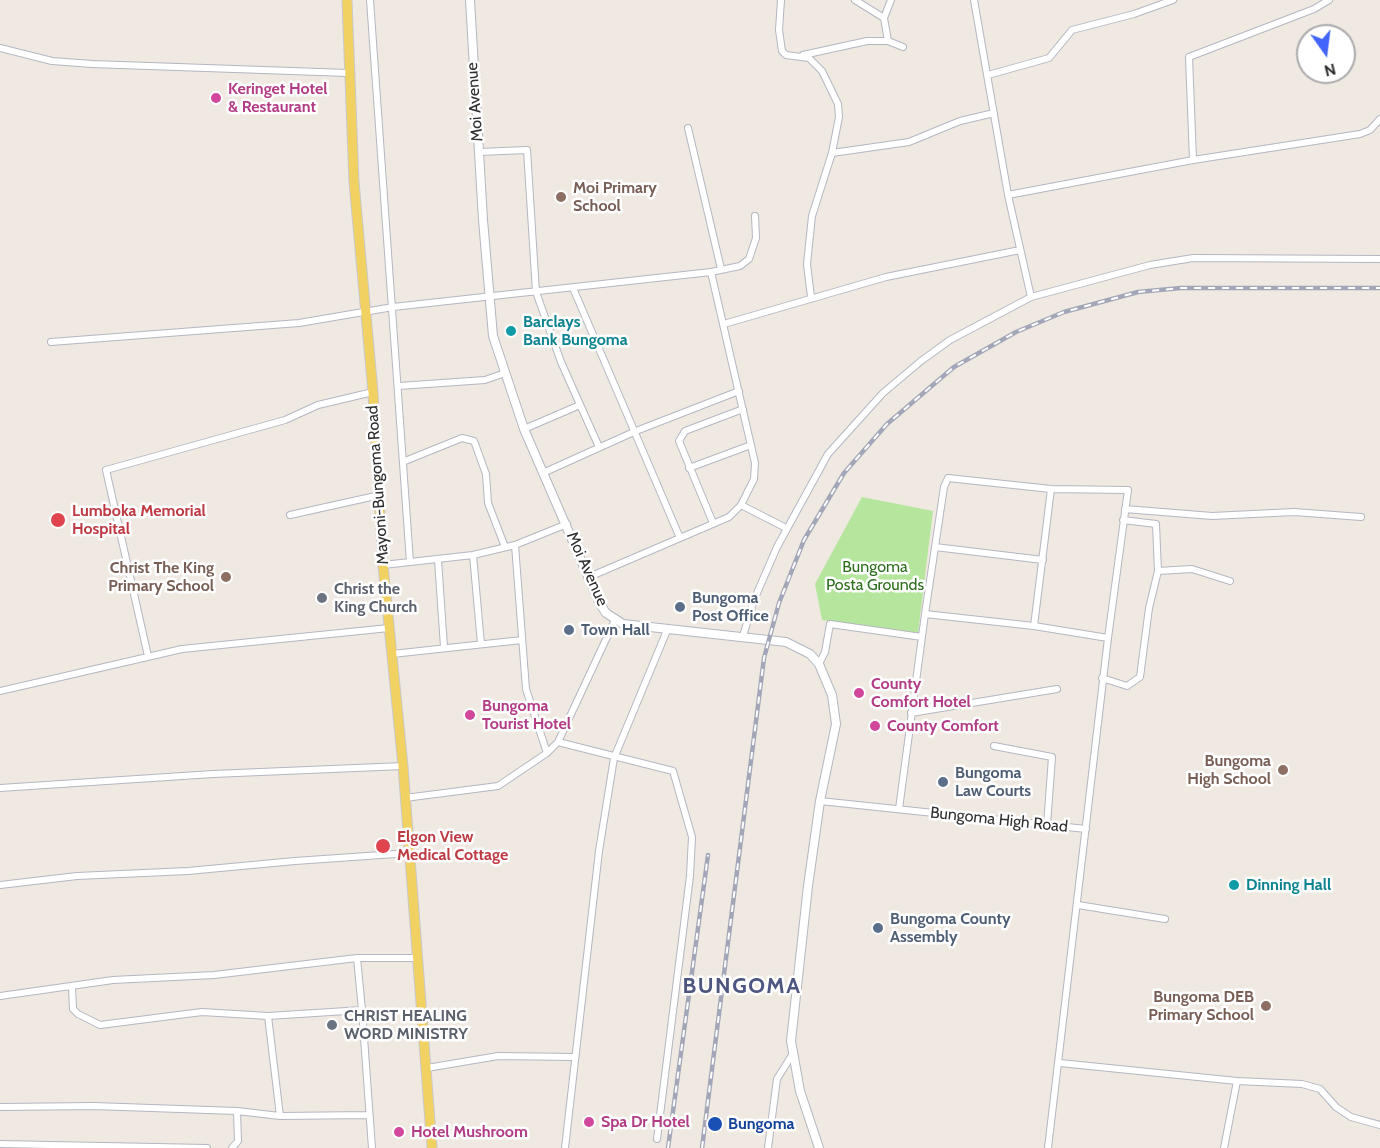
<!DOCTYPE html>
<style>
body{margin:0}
#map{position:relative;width:1380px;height:1148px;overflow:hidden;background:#efe9e1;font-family:Cabin,sans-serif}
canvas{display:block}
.north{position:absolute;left:1296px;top:24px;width:60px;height:60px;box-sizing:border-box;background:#fff;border:2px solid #ababab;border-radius:50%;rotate:166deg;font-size:16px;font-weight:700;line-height:24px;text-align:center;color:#2e2e2e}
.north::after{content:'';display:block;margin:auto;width:21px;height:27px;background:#4264fb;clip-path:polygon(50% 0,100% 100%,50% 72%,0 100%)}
</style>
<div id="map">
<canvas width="1380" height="1148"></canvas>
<div class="north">N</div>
</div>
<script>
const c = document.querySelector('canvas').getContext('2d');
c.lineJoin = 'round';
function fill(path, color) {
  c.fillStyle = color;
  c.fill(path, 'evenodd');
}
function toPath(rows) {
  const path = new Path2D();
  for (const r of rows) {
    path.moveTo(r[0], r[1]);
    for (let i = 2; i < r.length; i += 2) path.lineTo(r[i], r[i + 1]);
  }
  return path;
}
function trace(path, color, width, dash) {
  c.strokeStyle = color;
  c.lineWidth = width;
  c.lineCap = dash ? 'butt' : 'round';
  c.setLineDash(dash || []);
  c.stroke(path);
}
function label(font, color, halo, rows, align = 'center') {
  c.font = font + ' Cabin,sans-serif';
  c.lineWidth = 5;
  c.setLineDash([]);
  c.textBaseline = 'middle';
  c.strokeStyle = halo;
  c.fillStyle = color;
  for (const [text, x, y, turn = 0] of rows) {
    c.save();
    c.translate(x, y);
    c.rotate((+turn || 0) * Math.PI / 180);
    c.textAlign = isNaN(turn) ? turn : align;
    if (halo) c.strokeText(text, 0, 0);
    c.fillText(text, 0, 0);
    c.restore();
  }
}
const green = toPath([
 [862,497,933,511,918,633,822,620,815,584]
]);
const minor = toPath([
 [370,0,410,562],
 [781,0,779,30,782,51,786,55,809,58,822,71,838,104,839,117,832,153,812,216,807,264,811,297],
 [855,0,884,18,888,41],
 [974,0,1008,195,1031,297],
 [884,18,891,0],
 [0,48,52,61,92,64,348,73],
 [803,55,867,41,888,41,903,47],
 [988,75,1049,58,1072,30,1134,14,1173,0],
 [688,128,721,269],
 [479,152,527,150,536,292,561,362,599,447],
 [832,153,909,142,960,121,994,113],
 [1193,160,1189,57,1314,9,1329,0],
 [1008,195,1193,160,1360,134,1370,130,1380,119],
 [573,288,680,538],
 [724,324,886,277,1020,250],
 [51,342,299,323,393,307,711,272,740,266,749,259,756,238,755,216],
 [399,386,485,380,505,373],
 [524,429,580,405],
 [405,461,462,438,474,441,486,474,488,503,505,547],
 [689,468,751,445],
 [545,472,636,431,739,391],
 [741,505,786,528],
 [1125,509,1212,516,1294,512,1361,517],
 [290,515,380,495],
 [713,523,679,441,685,431,743,409],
 [515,545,526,689,547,753],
 [935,547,1043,560],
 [473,555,481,644],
 [438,560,444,647],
 [383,565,473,555,515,545,567,524],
 [1158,571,1192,569,1230,581],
 [589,577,729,517,741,505,754,479,755,463,711,272],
 [925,614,944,487,948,478,1051,489],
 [1034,626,1051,489,1128,490,1108,638],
 [743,636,754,600,777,547,828,454,883,393,921,361,950,340,1031,297,1150,265,1193,258,1380,259],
 [392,654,522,640],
 [148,656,106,470,285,420,318,405,373,392],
 [819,664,825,652,830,624,922,637],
 [1102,678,1127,686,1140,677,1149,608,1158,571,1156,524,1123,520],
 [0,691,182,649,389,628],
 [911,713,1057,689],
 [558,742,673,771,692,837,690,876,657,1139],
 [994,746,1052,757,1047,825],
 [0,788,213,774,403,766],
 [405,798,498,786,547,753,558,742,615,620],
 [820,801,1086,829],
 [899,809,925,614,1034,626,1108,638,1048,1148],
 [0,885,77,876,188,871,295,861,410,853],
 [1078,905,1165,919],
 [357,958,362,1010],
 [72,987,73,1009,78,1014,100,1025,202,1012,268,1016,362,1010,372,1148],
 [0,996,113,980,214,975,357,958,417,958],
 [268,1016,280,1116],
 [1060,1063,1237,1081,1302,1084,1320,1089,1336,1107,1351,1117,1380,1125],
 [427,1068,498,1056,574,1057],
 [0,1107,94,1106,237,1111,280,1116,369,1115],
 [0,1144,207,1148],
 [232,1148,238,1141,237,1111],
 [565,1148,599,851,614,758,668,628],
 [768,1148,777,1079,792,1055],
 [1224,1148,1237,1081]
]);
const tertiary = toPath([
 [470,0,483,220,493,336,524,429,600,604,606,613,623,624,786,642,810,654,819,664,832,695,836,724,820,801,808,886,791,1041,800,1091,819,1148]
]);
const primary = toPath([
 [347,0,354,182,373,392,383,565,403,766,432,1148]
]);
const rail = toPath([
 [668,1148,708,855],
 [702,1148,764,658,779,603,804,540,844,473,887,424,954,367,1016,332,1064,312,1138,292,1181,288,1380,288]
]);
const markers = [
 [216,98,6,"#d1479c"],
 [561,197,6,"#8d6e63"],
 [511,331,6,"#0f9aa8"],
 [58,520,8,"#e0444e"],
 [226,577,6,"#8d6e63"],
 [322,598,6,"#6b7280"],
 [680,607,6,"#5c6f8a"],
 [569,630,6,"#5c6f8a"],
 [859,693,6,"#d1479c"],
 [470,715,6,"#d1479c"],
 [875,726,6,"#d1479c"],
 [1283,770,6,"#8d6e63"],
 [943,782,6,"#5c6f8a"],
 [383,846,8,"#e0444e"],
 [1234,885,6,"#0f9aa8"],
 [878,928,6,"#5c6f8a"],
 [1266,1006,6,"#8d6e63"],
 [332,1025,6,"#6b7280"],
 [589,1122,6,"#d1479c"],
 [715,1124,8,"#1a4fb4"],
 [399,1132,6,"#d1479c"]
];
const hotelNames = [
 ["Keringet Hotel",228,89],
 ["& Restaurant",228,107],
 ["County",871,684],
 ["Comfort Hotel",871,702],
 ["Bungoma",482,706],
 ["Tourist Hotel",482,724],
 ["County Comfort",887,726],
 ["Spa Dr Hotel",601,1122],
 ["Hotel Mushroom",411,1132]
];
const streetNames = [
 ["Moi Avenue",475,102,-94],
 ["Mayoni-Bungoma Road",378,485,-94],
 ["Moi Avenue",587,569,66],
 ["Bungoma High Road",999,820,6]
];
const educationNames = [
 ["Moi Primary",573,188,"left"],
 ["School",573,206,"left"],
 ["Christ The King",214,568],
 ["Primary School",214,586],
 ["Bungoma",1271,761],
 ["High School",1271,779],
 ["Bungoma DEB",1254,997],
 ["Primary School",1254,1015]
];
const cultureNames = [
 ["Barclays",523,322],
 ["Bank Bungoma",523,340],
 ["Dinning Hall",1246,885]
];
const healthNames = [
 ["Lumboka Memorial",72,511],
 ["Hospital",72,529],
 ["Elgon View",397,837],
 ["Medical Cottage",397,855]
];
const parkNames = [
 ["Bungoma",875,567],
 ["Posta Grounds",875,585]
];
const worshipNames = [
 ["Christ the",334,589],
 ["King Church",334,607],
 ["CHRIST HEALING",344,1016],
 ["WORD MINISTRY",344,1034]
];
const serviceNames = [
 ["Bungoma",692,598],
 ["Post Office",692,616],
 ["Town Hall",581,630],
 ["Bungoma",955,773],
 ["Law Courts",955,791],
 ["Bungoma County",890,919],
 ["Assembly",890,937]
];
const transitNames = [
 ["Bungoma",728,1124]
];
const districtNames = [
 ["BUNGOMA",742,987]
];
fill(green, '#b6e59e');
trace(minor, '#b4b7c1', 8);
trace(tertiary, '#b4b7c1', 10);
trace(primary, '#c9c9c9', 11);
trace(minor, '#fff', 6);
trace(tertiary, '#fff', 8);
trace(primary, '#f2d163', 9);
trace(rail, '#a3a6b8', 4.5);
trace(rail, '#fff', 2, [7]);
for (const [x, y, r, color] of markers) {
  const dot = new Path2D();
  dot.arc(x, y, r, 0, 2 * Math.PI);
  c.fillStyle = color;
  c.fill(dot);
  trace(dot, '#fff', 2);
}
label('bold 16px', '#b23c85', '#fff', hotelNames, 'left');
label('16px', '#2e2e2e', '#fff', streetNames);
label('bold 16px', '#785e54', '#fff', educationNames, 'right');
label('bold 16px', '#0d838f', '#fff', cultureNames, 'left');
label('bold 16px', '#be3a42', '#fff', healthNames, 'left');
label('16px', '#2c6e1b', '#fff', parkNames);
label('bold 16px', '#5b616d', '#fff', worshipNames, 'left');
label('bold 16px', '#4e5e75', '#fff', serviceNames, 'left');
label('bold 16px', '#164399', '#fff', transitNames, 'left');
c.letterSpacing = '1.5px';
label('bold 22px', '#4d5680', '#fff', districtNames);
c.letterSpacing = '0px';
</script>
